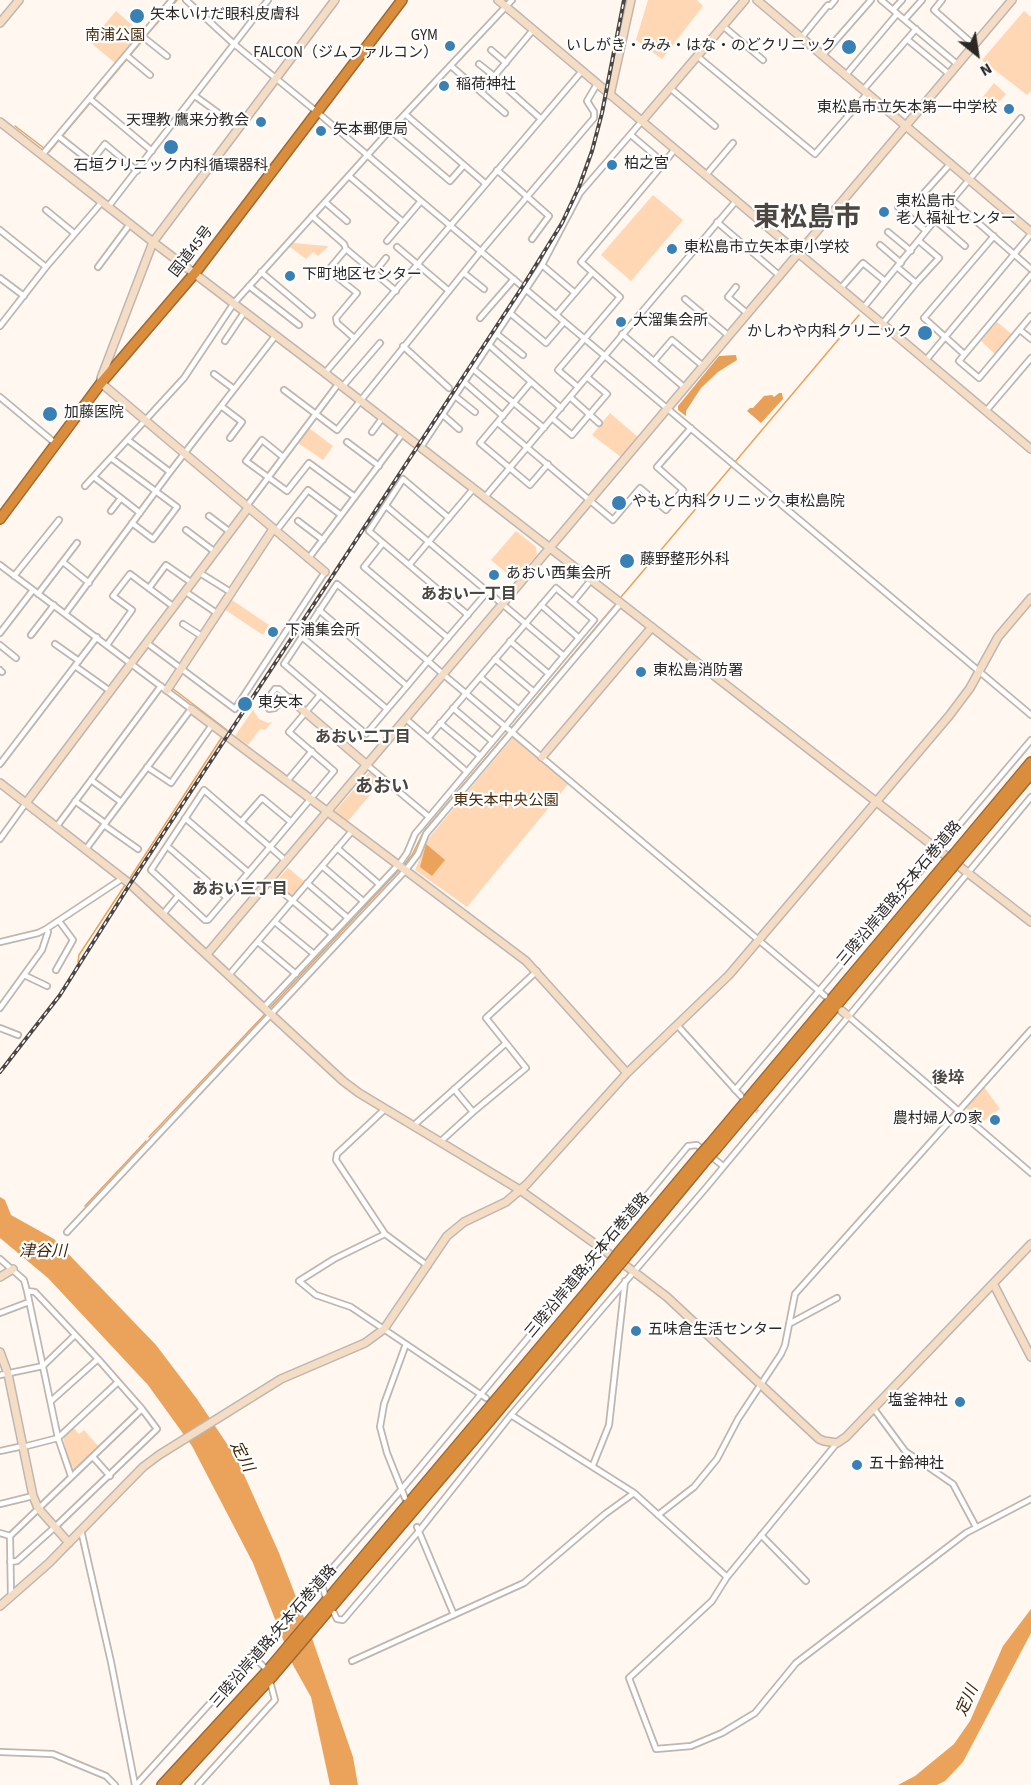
<!DOCTYPE html>
<meta charset="utf-8">
<style>
body{margin:0}
#map{position:relative;width:1031px;height:1785px;overflow:hidden;background:#fff7f0;font-family:"Source Sans 3",sans-serif}
canvas{display:block}
.north{position:absolute;left:947px;top:24px;width:60px;height:60px;-webkit-text-stroke:4px #fff;paint-order:stroke;rotate:150deg;font-size:16px;font-weight:700;line-height:24px;text-align:center;color:#2b2825}
.north::after{content:'';display:block;margin:auto;width:21px;height:27px;background:#2b2825;clip-path:polygon(50% 0,100% 100%,50% 72%,0 100%)}
</style>
<div id="map">
<canvas width="1031" height="1785"></canvas>
<div class="north">N</div>
</div>
<script>
const c = document.querySelector('canvas').getContext('2d');
c.lineJoin = 'round';
function fill(path, color) {
  c.fillStyle = color;
  c.fill(path, 'evenodd');
}
function toPath(rows) {
  const path = new Path2D();
  for (const r of rows) {
    path.moveTo(r[0], r[1]);
    for (let i = 2; i < r.length; i += 2) path.lineTo(r[i], r[i + 1]);
  }
  return path;
}
function trace(path, color, width, dash) {
  c.strokeStyle = color;
  c.lineWidth = width;
  c.lineCap = dash ? 'butt' : 'round';
  c.setLineDash(dash || []);
  c.stroke(path);
}
function label(font, color, halo, rows, align = 'center') {
  c.font = font + ' "Source Sans 3","Noto Sans JP",sans-serif';
  c.lineWidth = 4.5;
  c.setLineDash([]);
  c.textBaseline = 'middle';
  c.strokeStyle = halo;
  c.fillStyle = color;
  for (const [text, x, y, turn = 0] of rows) {
    c.save();
    c.translate(x, y);
    c.rotate((+turn || 0) * Math.PI / 180);
    c.textAlign = isNaN(turn) ? turn : align;
    if (halo) c.strokeText(text, 0, 0);
    c.fillText(text, 0, 0);
    c.restore();
  }
}
const green = toPath([
 [648,0,697,0,703,6,662,59,636,40],
 [116,11,140,32,115,63,90,42],
 [1024,11,1031,17,1031,91,1027,95,982,60],
 [994,83,1006,94,994,108,982,98],
 [653,195,683,220,631,281,601,255],
 [293,243,327,246,328,247,318,256,313,252,306,259,290,247],
 [997,322,1013,335,996,355,981,341],
 [610,413,639,438,621,457,592,435],
 [309,428,333,446,323,460,298,443],
 [516,531,536,547,537,555,515,580,491,560],
 [232,600,269,625,263,635,227,611,225,609],
 [253,710,259,719,268,723,272,722,265,730,260,729,248,745,235,736],
 [514,736,569,783,467,907,415,870,428,839],
 [369,772,382,781,347,822,335,811],
 [288,868,305,882,293,895,290,895,277,884,276,881],
 [984,1087,1000,1109,994,1113,993,1112,983,1122,966,1108],
 [73,1427,79,1434,84,1430,99,1447,71,1473,63,1437]
]);
const forest = toPath([
 [736,355,737,360,718,372,701,388,686,411,686,416,678,410,678,406,719,356],
 [779,393,782,393,783,399,761,423,747,411,750,408,753,408,764,396,772,395,774,397]
]);
const water = toPath([
 [426,844,445,860,432,876,420,867],
 [0,1197,5,1200,11,1215,54,1239,156,1345,197,1399,237,1459,279,1553,313,1641,353,1757,358,1785,330,1785,311,1697,293,1665,253,1563,192,1446,148,1385,48,1278,0,1238],
 [1031,1609,1031,1633,963,1762,945,1781,937,1785,898,1785,915,1776,954,1744,970,1721,1003,1646]
]);
const stream = toPath([
 [146,36,177,0],
 [15,126,49,152,143,40],
 [735,462,859,315],
 [621,597,732,466],
 [172,688,227,730],
 [512,727,614,606],
 [404,865,412,855,424,831,507,733],
 [130,878,222,737],
 [78,962,79,955,125,885],
 [270,1008,398,871],
 [149,1137,264,1015],
 [85,1206,146,1141]
]);
const streetTunnel = toPath([
 [741,1096,758,1112]
]);
const street = toPath([
 [186,0,234,44,317,112,421,201,1031,715],
 [881,0,957,64],
 [942,0,934,10,974,45],
 [893,10,902,0],
 [905,19,922,0],
 [723,26,763,60],
 [142,36,167,56],
 [801,38,828,5,830,6,835,0],
 [908,40,949,74],
 [491,50,506,63],
 [126,55,150,75],
 [697,56,815,154,867,94],
 [822,56,871,0],
 [479,64,494,76],
 [451,66,505,113],
 [845,76,897,14],
 [494,77,541,119],
 [670,88,715,126],
 [863,90,916,29],
 [481,92,533,30],
 [195,96,239,128],
 [90,99,152,151],
 [405,114,486,184],
 [390,130,450,181,464,165],
 [631,135,664,163,675,149],
 [58,136,91,162,105,144,137,171],
 [42,155,172,0],
 [497,170,549,216,532,239],
 [706,175,733,143],
 [349,176,403,222],
 [952,200,1021,118],
 [325,202,347,221],
 [108,207,268,0],
 [46,210,74,233],
 [943,210,924,193,951,163],
 [312,216,344,244,346,249,396,291],
 [935,220,965,246],
 [717,222,780,276],
 [0,230,46,267,102,202],
 [926,231,952,200,1031,269],
 [888,232,911,251],
 [387,241,421,201],
 [880,245,901,263],
 [397,247,449,291],
 [346,249,331,267,332,273,357,293,336,318,337,323,354,338],
 [542,265,575,293],
 [98,267,130,224],
 [897,267,916,283,939,258,919,241],
 [261,272,312,315],
 [374,273,386,258],
 [464,273,484,289],
 [1031,275,959,361,979,378,1031,316],
 [0,278,24,296],
 [249,286,299,325],
 [736,287,728,297,748,314],
 [841,288,863,263,885,281],
 [685,299,729,336],
 [864,307,926,231,898,207],
 [510,313,546,343,564,322],
 [556,315,592,273],
 [480,318,514,279],
 [883,323,916,283],
 [0,326,46,267],
 [1020,330,1031,339],
 [497,334,523,355],
 [622,334,685,388],
 [225,341,245,311],
 [489,345,561,408],
 [403,346,449,388],
 [964,354,924,318,994,236],
 [926,360,1031,234],
 [654,361,672,340,703,366],
 [473,369,544,428],
 [325,373,582,71],
 [214,374,234,389],
 [464,382,503,416],
 [531,382,480,443,530,485,548,464],
 [343,386,380,343],
 [578,387,558,370,620,297,581,262,664,163],
 [284,390,337,430,481,251,594,118,594,112,587,101,597,84],
 [455,396,475,412],
 [0,397,55,443],
 [570,397,599,423],
 [221,406,242,422,230,438],
 [986,411,1031,358],
 [442,414,459,429],
 [552,418,572,435,607,394,587,377],
 [498,423,613,520,640,488,666,510,683,490,657,467,691,428],
 [372,432,383,417],
 [128,440,170,472],
 [347,442,379,466],
 [421,447,542,265,580,193,642,121],
 [283,457,262,440,246,461,287,491,309,463,355,497],
 [111,458,177,507,153,539,132,523],
 [94,477,140,513],
 [85,486,184,378,234,303,390,130,512,0],
 [485,497,736,201],
 [386,506,564,656],
 [248,507,249,503,339,383],
 [111,511,121,498],
 [209,516,230,532],
 [449,518,403,479,369,531,468,615],
 [298,521,323,540],
 [186,530,215,552],
 [276,531,308,490,341,515],
 [383,543,364,567,448,638],
 [308,559,403,433],
 [63,562,89,583],
 [0,565,191,709,86,849],
 [409,565,474,488],
 [200,573,232,593],
 [14,576,59,520],
 [149,588,166,565,192,583],
 [556,588,594,620,467,772,428,738,556,588],
 [488,591,428,661,407,686,366,734,284,664,337,584,375,616,428,661,444,675,825,996],
 [186,592,218,614],
 [38,594,77,543],
 [573,602,591,580],
 [541,605,579,638],
 [319,610,407,686],
 [65,614,170,472,276,335],
 [183,624,203,637],
 [0,633,33,590],
 [31,635,54,605],
 [302,637,387,709],
 [510,641,549,674],
 [147,643,235,709,325,572],
 [55,644,79,661],
 [0,645,16,658],
 [107,645,132,610,113,596,130,574,174,607],
 [495,659,534,692],
 [75,666,110,691],
 [0,670,2,672],
 [480,677,519,710],
 [275,689,279,689,289,698,284,699,275,708,269,709,265,702,275,689],
 [453,708,492,741],
 [406,719,428,738],
 [440,723,480,756],
 [0,764,97,637],
 [367,765,429,817],
 [147,767,171,783,212,725],
 [91,780,121,802],
 [287,781,312,751],
 [75,801,105,823],
 [185,818,248,872],
 [241,822,262,798,291,822],
 [104,825,138,849],
 [57,826,161,686],
 [0,839,26,803],
 [167,846,227,898],
 [337,848,379,884],
 [286,861,270,847,241,822,204,790,151,870,205,920,208,920,270,847,334,771,289,732,320,695],
 [322,866,363,901],
 [269,881,332,934],
 [307,883,348,918],
 [163,914,178,896],
 [275,922,314,954],
 [0,942,38,933,46,929,123,878],
 [258,942,296,974],
 [56,970,73,940,59,921],
 [24,975,47,986],
 [229,975,352,831],
 [264,1007,400,863,407,853,415,834,467,772],
 [0,1008,42,950,48,932,46,929],
 [848,1016,1031,1173],
 [677,1025,741,1096],
 [0,1028,18,1035],
 [454,1089,473,1112],
 [735,1090,1031,740],
 [385,1109,337,1154,336,1160,385,1234,428,1266],
 [413,1126,505,1044],
 [440,1142,473,1112,526,1068,486,1018,537,971],
 [67,1232,405,871,418,854,426,834,621,603],
 [385,1234,334,1259,299,1281,316,1295,351,1307,486,1398],
 [0,1259,24,1280,27,1291,35,1292,98,1359,142,1409,157,1429,55,1527,17,1561,10,1562],
 [27,1291,58,1438,71,1476],
 [0,1313,29,1302],
 [789,1324,837,1298],
 [0,1375,43,1366,75,1335],
 [51,1401,98,1359],
 [874,1409,905,1451,953,1484,976,1527],
 [511,1415,634,1493,727,1577],
 [837,1443,727,1577,712,1601,629,1678,656,1749,691,1746,722,1733,755,1713,796,1663,966,1533,1031,1499],
 [23,1447,58,1438,118,1382],
 [0,1451,23,1446],
 [93,1457,110,1476],
 [593,1465,609,1425,625,1281],
 [405,1498,387,1453,380,1427,384,1404,406,1344],
 [0,1504,33,1496],
 [658,1515,694,1487,717,1459,738,1419,781,1354,785,1345,795,1294,1031,1030],
 [417,1527,454,1615],
 [81,1530,111,1662,135,1785],
 [0,1533,10,1536],
 [761,1535,806,1581],
 [325,1595,321,1581,401,1490,688,1146,697,1145,723,1166],
 [11,1596,10,1536,142,1409],
 [334,1613,337,1619,343,1620,419,1531,511,1415,705,1189,1031,797],
 [352,1661,524,1583,605,1514,634,1493],
 [0,1752,53,1754,106,1776,115,1785],
 [136,1785,242,1668,252,1660,257,1660,265,1668],
 [198,1785,275,1700,271,1685]
]);
const secondary = toPath([
 [498,0,1031,449],
 [757,0,1031,232],
 [0,23,19,0],
 [610,95,631,0],
 [642,121,745,0],
 [0,122,153,242,325,373,1031,922],
 [325,572,101,383,101,378,153,242,335,0],
 [167,690,273,529],
 [289,698,367,765],
 [191,709,526,961,627,1073],
 [542,757,652,627],
 [0,783,130,884,343,1081,359,1093,520,1190,633,1271,667,1297,819,1439,824,1441,837,1443,846,1437,1031,1244],
 [26,803,248,508],
 [207,954,1012,0],
 [842,1011,848,1016],
 [0,1277,13,1269],
 [994,1285,1031,1357],
 [0,1352,8,1374,33,1496,38,1508,69,1543],
 [0,1606,49,1563,143,1467,159,1455,281,1379,365,1343,384,1329,447,1236,464,1222,506,1202,527,1184,627,1073,729,975,949,716,970,688,998,637,1031,598]
]);
const highway = toPath([
 [0,519,101,383,195,273,402,0],
 [955,853,1031,762],
 [960,858,1031,774],
 [710,1144,945,864],
 [716,1149,951,869],
 [619,1252,701,1154],
 [625,1258,707,1159],
 [162,1785,268,1670,610,1264],
 [173,1785,271,1678,493,1417,615,1270]
]);
const rail = toPath([
 [0,1072,60,995,130,884,523,286,562,223,579,187,592,151,602,113,624,0]
]);
const highwayBridge = toPath([
 [945,864,955,853],
 [951,869,960,858],
 [701,1154,710,1144],
 [707,1159,716,1149],
 [610,1264,619,1252],
 [615,1270,625,1258]
]);
const markers = [
 [137,16,8,"#3981b5"],
 [450,46,6,"#3981b5"],
 [849,47,8,"#3981b5"],
 [444,86,6,"#3981b5"],
 [1009,109,6,"#3981b5"],
 [261,122,6,"#3981b5"],
 [321,131,6,"#3981b5"],
 [171,147,8,"#3981b5"],
 [612,165,6,"#3981b5"],
 [884,212,6,"#3981b5"],
 [672,249,6,"#3981b5"],
 [290,276,6,"#3981b5"],
 [621,322,6,"#3981b5"],
 [925,333,8,"#3981b5"],
 [50,414,8,"#3981b5"],
 [619,503,8,"#3981b5"],
 [627,561,8,"#3981b5"],
 [494,575,6,"#3981b5"],
 [273,632,6,"#3981b5"],
 [641,672,6,"#3981b5"],
 [245,704,8,"#3981b5"],
 [995,1120,6,"#3981b5"],
 [636,1331,6,"#3981b5"],
 [960,1402,6,"#3981b5"],
 [857,1465,6,"#3981b5"]
];
const poiNames = [
 ["矢本いけだ眼科皮膚科",150,16],
 ["GYM",438,37,"right"],
 ["FALCON（ジムファルコン）",438,54,"right"],
 ["いしがき・みみ・はな・のどクリニック",836,47,"right"],
 ["稲荷神社",456,86],
 ["東松島市立矢本第一中学校",997,109,"right"],
 ["天理教 鷹来分教会",249,122,"right"],
 ["矢本郵便局",333,131],
 ["柏之宮",624,165],
 ["石垣クリニック内科循環器科",171,167,"center"],
 ["東松島市",896,203],
 ["老人福祉センター",896,220],
 ["東松島市立矢本東小学校",684,249],
 ["下町地区センター",302,276],
 ["大溜集会所",633,322],
 ["かしわや内科クリニック",912,333,"right"],
 ["加藤医院",64,414],
 ["やもと内科クリニック 東松島院",632,503],
 ["藤野整形外科",640,561],
 ["あおい西集会所",506,575],
 ["下浦集会所",285,632],
 ["東松島消防署",653,672],
 ["東矢本",258,704],
 ["農村婦人の家",983,1120,"right"],
 ["五味倉生活センター",648,1331],
 ["塩釜神社",948,1402,"right"],
 ["五十鈴神社",869,1465]
];
const parkNames = [
 ["南浦公園",115,37],
 ["東矢本中央公園",506,802]
];
const streetNames = [
 ["国道45号",192,252,-52],
 ["三陸沿岸道路;矢本石巻道路",900,894,-50],
 ["三陸沿岸道路;矢本石巻道路",588,1266,-50],
 ["三陸沿岸道路;矢本石巻道路",274,1637,-49]
];
const neighbourhoodNames = [
 ["あおい一丁目",469,595],
 ["あおい二丁目",363,738],
 ["あおい三丁目",240,890],
 ["後埣",948,1079]
];
const waterNames = [
 ["津谷川",43,1252],
 ["定川",241,1457,63],
 ["定川",968,1701,-66]
];
const quarterNames = [
 ["あおい",382,788]
];
const townNames = [
 ["東松島市",807,220]
];
fill(green, '#ffd7b4');
fill(forest, '#e89f58');
fill(water, '#eba25b');
trace(stream, '#eba25b', 1.5);
trace(streetTunnel, '#d5cec7', 4.5, [4.5, 2]);
trace(street, '#beb6b0', 8);
trace(secondary, '#beb6b0', 10);
trace(highway, '#9d6a34', 12);
trace(street, '#fff', 4.5);
trace(secondary, '#f4ddc4', 7);
trace(highway, '#da8d3c', 9);
trace(rail, '#4a4643', 4);
trace(rail, '#fff', 1.5, [4.5]);
trace(highwayBridge, '#9d6a34', 12, []);
trace(highwayBridge, '#da8d3c', 9);
for (const [x, y, r, color] of markers) {
  const dot = new Path2D();
  dot.arc(x, y, r, 0, 2 * Math.PI);
  c.fillStyle = color;
  c.fill(dot);
  trace(dot, '#fff', 2);
}
label('15px', '#2b2825', '#fff', poiNames, 'left');
label('15px', '#472a0b', '#fff', parkNames);
label('15px', '#2b2825', '#fff', streetNames);
label('bold 16px', '#4c4640', '#fff', neighbourhoodNames);
label('italic 16px', '#422505', '#fff', waterNames);
label('bold 18px', '#4c4640', '#fff', quarterNames);
label('bold 27px', '#4c4640', '#fff', townNames);
</script>
